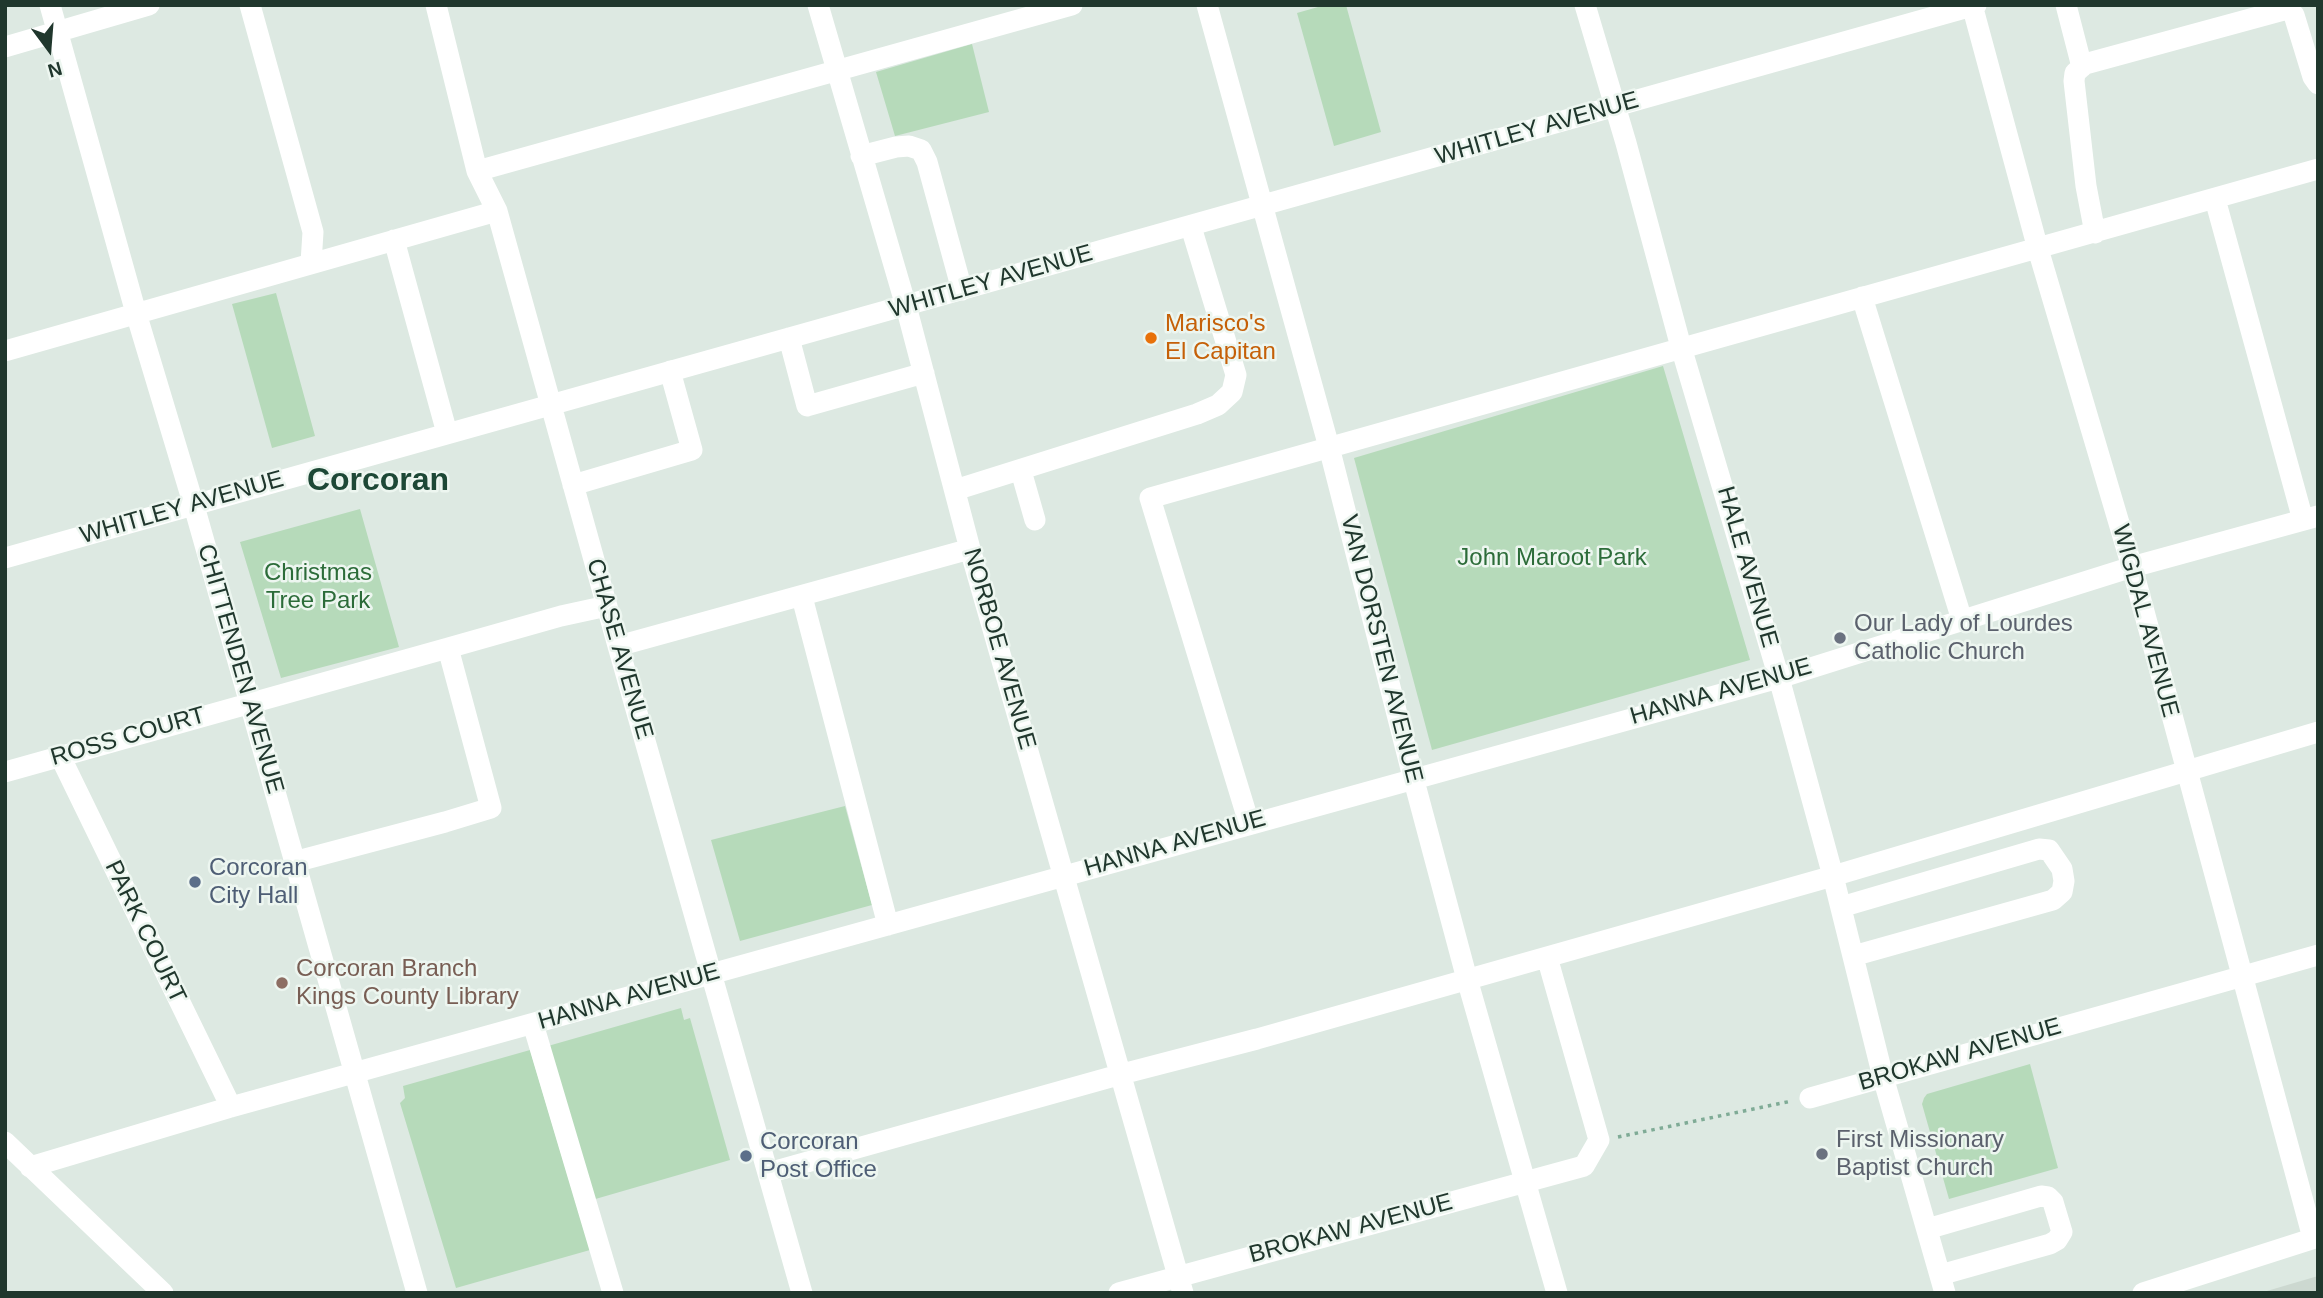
<!DOCTYPE html>
<style>
body{margin:0}
#map{position:relative;width:2323px;height:1298px;overflow:hidden;background:#dde9e2;font-family:Helvetica,sans-serif}
canvas{display:block}
.frame{position:absolute;inset:0;border:7px solid #20372d;pointer-events:none}
.north{position:absolute;left:14px;top:14px;width:70px;height:70px;-webkit-text-stroke:5px #edf6f0;paint-order:stroke;rotate:164deg;font-size:19px;font-weight:700;line-height:28px;text-align:center;color:#20372d}
.north::after{content:'';display:block;margin:auto;width:24px;height:32px;background:#20372d;clip-path:polygon(50% 0,100% 100%,50% 72%,0 100%)}
</style>
<div id="map">
<canvas width="2323" height="1298"></canvas>
<div class="frame"></div>
<div class="north">N</div>
</div>
<script>
const c = document.querySelector('canvas').getContext('2d');
c.lineJoin = 'round';
function fill(path, color) {
  c.fillStyle = color;
  c.fill(path, 'evenodd');
}
function toPath(rows) {
  const path = new Path2D();
  for (const r of rows) {
    path.moveTo(r[0], r[1]);
    for (let i = 2; i < r.length; i += 2) path.lineTo(r[i], r[i + 1]);
  }
  return path;
}
function trace(path, color, width, dash) {
  c.strokeStyle = color;
  c.lineWidth = width;
  c.lineCap = dash ? 'butt' : 'round';
  c.setLineDash(dash || []);
  c.stroke(path);
}
function label(font, color, halo, rows, align = 'center') {
  c.font = font + ' Helvetica,sans-serif';
  c.lineWidth = 5;
  c.setLineDash([]);
  c.textBaseline = 'middle';
  c.strokeStyle = halo;
  c.fillStyle = color;
  for (const [text, x, y, turn = 0] of rows) {
    c.save();
    c.translate(x, y);
    c.rotate((+turn || 0) * Math.PI / 180);
    c.textAlign = isNaN(turn) ? turn : align;
    if (halo) c.strokeText(text, 0, 0);
    c.fillText(text, 0, 0);
    c.restore();
  }
}
const built = toPath([
 [2318,1276,2318,1293,2260,1293]
]);
const green = toPath([
 [1325,5,1346,5,1381,132,1334,146,1297,13],
 [972,44,989,112,895,136,876,72],
 [276,293,315,436,272,448,232,304],
 [1663,366,1750,660,1432,750,1354,458],
 [360,509,399,647,281,678,240,542],
 [845,806,872,905,740,941,711,840],
 [681,1008,684,1020,690,1018,730,1160,592,1200,548,1046],
 [530,1050,590,1250,456,1288,400,1103,405,1098,403,1086],
 [2030,1064,2058,1168,1949,1199,1922,1104,1924,1098,1927,1094]
]);
const path = toPath([
 [1618,1137,1792,1101]
]);
const minor = toPath([
 [50,5,136,313,194,506,417,1293],
 [250,5,313,232,311,263],
 [436,5,477,171,497,211,618,646,802,1293],
 [818,5,906,306,970,549,1183,1293],
 [1207,5,1329,447,1413,777,1467,979,1557,1293],
 [1585,5,1626,143,1681,347,1779,678,1833,876,1883,1077,1945,1293],
 [1972,5,2038,249,2132,567,2313,1238],
 [2066,5,2082,67],
 [5,47,149,5],
 [861,156,896,147,909,146,921,150,927,162,962,290],
 [477,171,1072,5],
 [2215,199,2303,520],
 [2095,233,2086,186,2074,81,2075,73,2085,64,2287,9,2294,15,2313,77,2318,84],
 [394,240,447,433],
 [1862,297,1962,620],
 [789,338,807,406,924,373],
 [5,351,497,211],
 [1021,471,1035,520],
 [573,485,692,450,670,371],
 [955,490,1197,414,1218,405,1232,392,1236,375,1191,227],
 [5,558,1976,5],
 [802,597,888,925],
 [618,646,970,549],
 [448,648,561,616,607,606],
 [60,756,231,1107],
 [5,772,448,648,491,808,445,822,294,862],
 [1249,823,1150,498,2318,169],
 [1841,907,2039,849,2049,850,2062,869,2064,881,2062,892,2053,900,1853,956],
 [533,1024,613,1293],
 [1810,1098,2318,955],
 [5,1142,163,1293],
 [30,1167,231,1107,1779,678,2132,567,2318,516],
 [768,1173,1122,1074,1257,1039,1833,876,2318,732],
 [1927,1229,2041,1196,2048,1197,2053,1202,2062,1232,2057,1240,2050,1244,1940,1275],
 [1119,1293,1584,1166,1599,1140,1547,957],
 [2143,1293,2318,1237]
]);
const markers = [
 [1151,338,7,"#e8710a"],
 [1840,638,7,"#6b7280"],
 [195,882,7,"#5c6f8a"],
 [282,983,7,"#8d6e63"],
 [1822,1154,7,"#6b7280"],
 [746,1156,7,"#5c6f8a"]
];
const streetNames = [
 ["WHITLEY AVENUE",1537,129,-16],
 ["WHITLEY AVENUE",991,282,-16],
 ["WHITLEY AVENUE",182,508,-16],
 ["HALE AVENUE",1747,567,74],
 ["WIGDAL AVENUE",2145,621,75],
 ["CHASE AVENUE",619,649,74],
 ["NORBOE AVENUE",999,649,74],
 ["VAN DORSTEN AVENUE",1381,649,76],
 ["CHITTENDEN AVENUE",240,669,74],
 ["HANNA AVENUE",1721,692,-16],
 ["ROSS COURT",128,737,-16],
 ["HANNA AVENUE",1175,844,-16],
 ["PARK COURT",145,932,64],
 ["HANNA AVENUE",629,997,-16],
 ["BROKAW AVENUE",1960,1055,-16],
 ["BROKAW AVENUE",1351,1229,-15]
];
const foodNames = [
 ["Marisco's",1165,324],
 ["El Capitan",1165,352]
];
const parkNames = [
 ["John Maroot Park",1552,558],
 ["Christmas",318,573],
 ["Tree Park",318,601]
];
const worshipNames = [
 ["Our Lady of Lourdes",1854,624],
 ["Catholic Church",1854,652],
 ["First Missionary",1836,1140],
 ["Baptist Church",1836,1168]
];
const serviceNames = [
 ["Corcoran",209,868],
 ["City Hall",209,896],
 ["Corcoran",760,1142],
 ["Post Office",760,1170]
];
const educationNames = [
 ["Corcoran Branch",296,969],
 ["Kings County Library",296,997]
];
const districtNames = [
 ["Corcoran",378,481]
];
fill(built, '#ccd8d0');
fill(green, '#b6daba');
trace(path, '#7fab96', 3.5, [3.5, 5]);
trace(minor, '#fff', 21);
for (const [x, y, r, color] of markers) {
  const dot = new Path2D();
  dot.arc(x, y, r, 0, 2 * Math.PI);
  c.fillStyle = color;
  c.fill(dot);
  trace(dot, '#edf6f0', 2.5);
}
label('24px', '#20372d', '#edf6f0', streetNames);
label('24px', '#c56008', '#edf6f0', foodNames, 'left');
label('24px', '#2c6c39', '#edf6f0', parkNames);
label('24px', '#5b616d', '#edf6f0', worshipNames, 'left');
label('24px', '#4e5e75', '#edf6f0', serviceNames, 'left');
label('24px', '#785e54', '#edf6f0', educationNames, 'left');
label('bold 32px', '#1d4836', '#edf6f0', districtNames);
</script>
